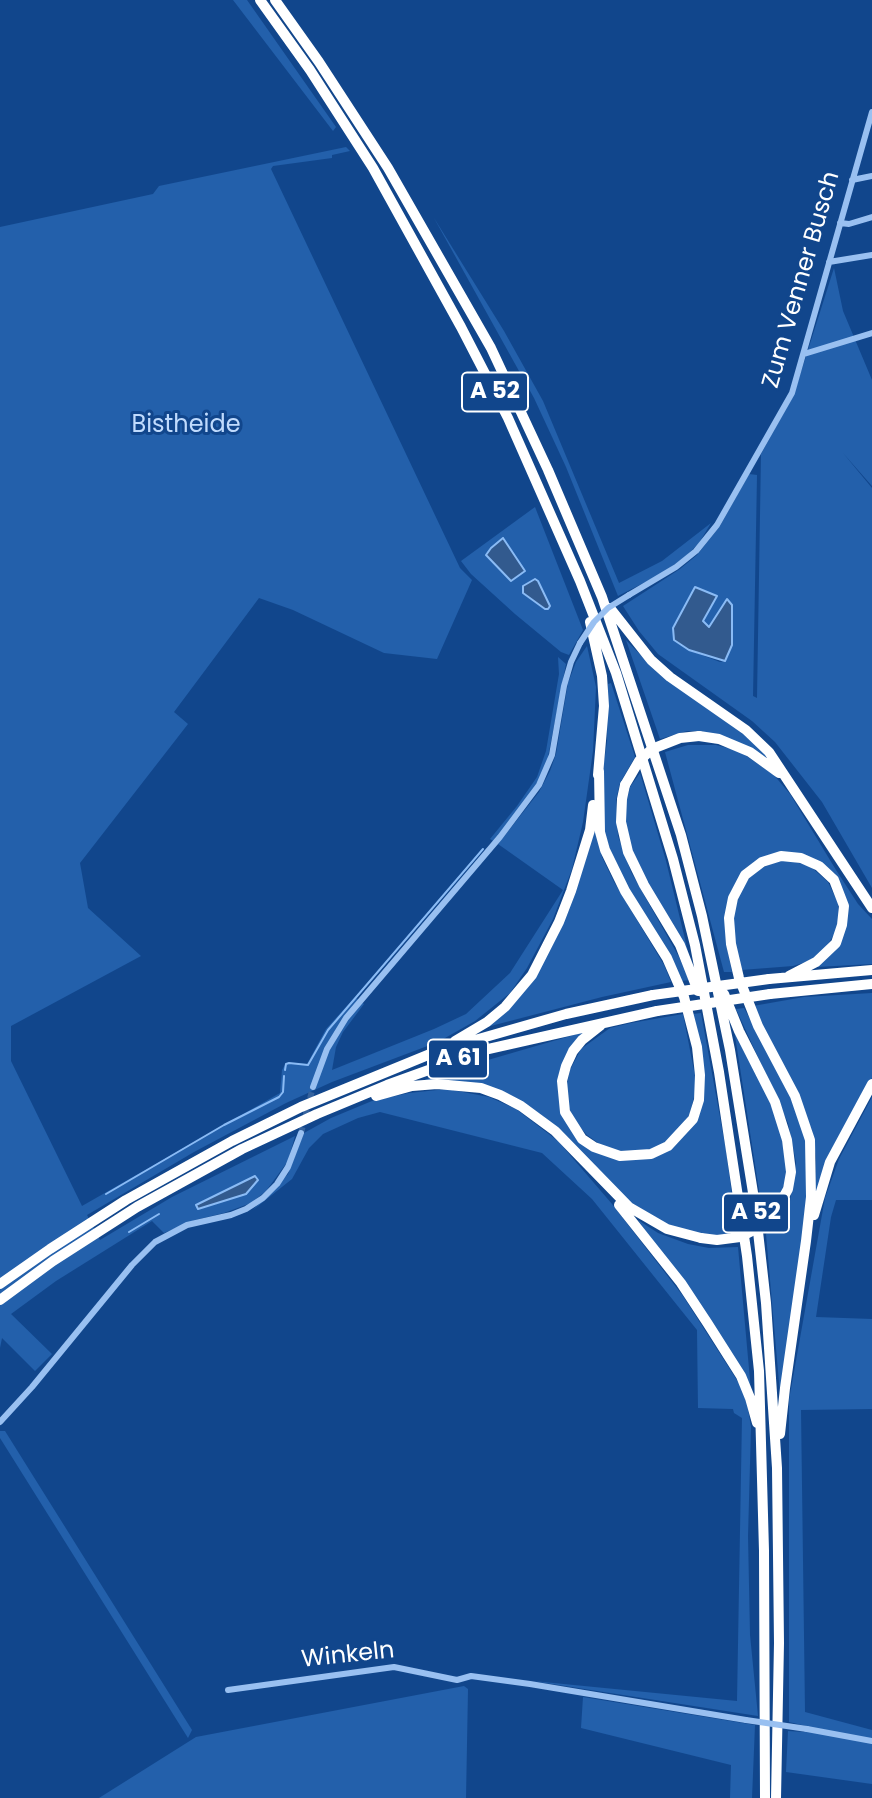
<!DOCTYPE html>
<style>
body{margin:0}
canvas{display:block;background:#11468c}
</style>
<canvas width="872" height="1798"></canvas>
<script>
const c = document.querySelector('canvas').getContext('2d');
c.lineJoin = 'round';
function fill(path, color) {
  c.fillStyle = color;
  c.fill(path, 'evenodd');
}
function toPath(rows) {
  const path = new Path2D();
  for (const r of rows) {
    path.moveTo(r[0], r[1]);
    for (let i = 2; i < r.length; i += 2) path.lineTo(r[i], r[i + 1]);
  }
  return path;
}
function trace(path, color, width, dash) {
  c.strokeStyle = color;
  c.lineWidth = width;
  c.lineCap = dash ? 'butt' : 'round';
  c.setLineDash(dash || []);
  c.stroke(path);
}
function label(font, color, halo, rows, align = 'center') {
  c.font = font + ' Poppins,sans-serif';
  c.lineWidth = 6;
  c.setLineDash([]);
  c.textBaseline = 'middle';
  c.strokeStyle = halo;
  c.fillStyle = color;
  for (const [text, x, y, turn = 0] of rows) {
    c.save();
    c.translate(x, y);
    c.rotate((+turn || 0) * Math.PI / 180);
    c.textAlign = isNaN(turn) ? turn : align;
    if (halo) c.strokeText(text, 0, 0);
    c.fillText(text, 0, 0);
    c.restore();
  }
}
const green = toPath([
 [233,0,247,0,336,127,333,131],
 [346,147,350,151,332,155,332,158,273,166,271,169,460,568,472,580,437,659,384,653,293,610,259,598,174,712,188,724,80,863,88,908,141,956,11,1026,11,1061,82,1206,280,1093,282,1070,286,1063,307,1064,326,1029,355,997,364,1004,343,1032,336,1047,332,1070,434,1029,466,1014,510,973,563,890,498,844,539,792,550,771,556,754,568,683,576,662,587,646,596,687,593,751,583,822,572,869,553,919,527,968,510,993,475,1021,438,1042,332,1082,286,1103,194,1152,87,1215,100,1240,172,1197,295,1136,288,1161,266,1191,251,1203,224,1213,195,1220,164,1233,152,1221,56,1281,11,1314,52,1354,35,1371,2,1338,0,1348,0,227,153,194,159,186],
 [434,218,504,331,543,401,619,583,662,561,711,523,699,543,687,555,663,573,618,596,566,467,534,398],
 [834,268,843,311,872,380,872,486,843,453,872,488,872,888,822,802,775,742,752,721,658,654,639,631,623,606,680,569,697,555,720,526,749,474,757,475,753,696,757,698,761,454,794,394],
 [695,588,716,597,702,621,709,627,727,599,725,661,720,662,689,650,673,628],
 [535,507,583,630,569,655,561,652,515,614,471,574,461,561],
 [626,640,659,674,745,735,771,760,746,746,700,731,687,731,660,739],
 [558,657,566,664,547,762,539,780,495,842,490,839,517,806,537,777,546,751,559,674],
 [611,683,635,757,620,783,616,800,618,836,631,872,679,957,689,980,680,981,616,870,604,830,601,782,607,742,608,684],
 [688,745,716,745,739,751,773,774,790,794,836,870,858,904,872,919,872,964,816,967,844,925,836,881,791,855,742,875,726,943,732,972,724,972,665,752],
 [640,773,666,861,692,968,630,851,623,815,630,787],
 [594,824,602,857,614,882,664,965,671,982,602,997,483,1028,527,987],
 [778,861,791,861,810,866,828,882,838,903,839,918,835,933,825,949,816,957,803,963,793,966,741,970,732,930,733,914,742,887,750,877,762,868],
 [872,993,872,1078,844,1128,815,1200,816,1157,812,1130,753,1006,804,997],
 [744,1008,784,1081,806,1134,809,1191,780,1394,766,1234,784,1213,790,1201,796,1162,788,1123,736,1009],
 [701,1013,726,1150,737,1232,713,1236,688,1232,650,1218,624,1199,561,1131,543,1116,512,1096,421,1082,433,1076,591,1030,576,1042,560,1100,593,1150,653,1156,696,1116,693,1014],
 [683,1014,695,1076,695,1093,690,1113,685,1123,663,1144,649,1150,617,1151,601,1145,587,1135,575,1122,569,1108,566,1089,570,1070,581,1049,610,1028,631,1023],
 [734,1029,776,1115,787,1162,785,1181,780,1196,763,1216],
 [447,1089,489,1097,516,1109,558,1141,612,1204,683,1296,740,1385,747,1403,751,1427,748,1536,750,1635,758,1716,533,1681,737,1701,742,1418,734,1413,733,1409,698,1408,697,1330,592,1199,542,1153,380,1112,358,1118,323,1134,309,1148,292,1179,253,1210,288,1174,304,1133,331,1118,372,1101,409,1093],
 [872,1097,872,1200,836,1200,831,1217,816,1317,872,1319,872,1409,801,1410,805,1712,872,1730,872,1784,786,1772,788,1731,804,1732,806,1726,789,1722,789,1400,825,1198,839,1159],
 [638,1220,658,1233,688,1244,709,1248,738,1247,751,1391],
 [0,1431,5,1431,192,1730,188,1738,0,1438],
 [464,1686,468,1689,466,1798,99,1798,196,1737],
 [583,1697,755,1725,752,1798,730,1798,731,1765,581,1728]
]);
const water = toPath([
 [503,538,525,571,511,581,486,555,491,548,503,538],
 [535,579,538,581,550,606,548,609,545,609,523,593,523,586,535,579],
 [695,587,717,596,703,621,709,627,727,599,732,605,732,645,725,661,689,650,674,640,673,628,695,587],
 [255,1176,258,1180,246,1194,198,1209,196,1205,255,1176]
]);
const stream = toPath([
 [285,1070,286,1064,289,1063,308,1065,328,1030,483,849],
 [106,1194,224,1125,279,1097,283,1092,284,1076],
 [129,1232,159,1214]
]);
const streetTunnel = toPath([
 [301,1133,313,1087]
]);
const street = toPath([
 [852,180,872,176],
 [840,223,849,224,872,217],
 [829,262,872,255],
 [804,354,872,333],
 [629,595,676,567,696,551,717,525,792,393,872,112],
 [313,1087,327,1049,346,1018,500,837,539,785,552,755,564,686,571,662,580,643],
 [0,1422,32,1387,132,1265,155,1242,187,1225,231,1215,246,1209,263,1198,277,1184,288,1167,301,1133],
 [228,1690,394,1667,457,1680,471,1676,530,1684,746,1720],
 [807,1729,872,1741]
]);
const highway = toPath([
 [260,0,310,70,373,168,461,327,508,418,580,581,616,673,673,859,695,945,719,1072,747,1256,759,1371,764,1551,765,1798],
 [275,0,319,62,388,168,491,348,548,470,602,597,681,835,702,916,730,1050,755,1205,766,1303,777,1468,779,1643,776,1798],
 [610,608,651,660,670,677,746,730,769,752,872,908],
 [590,622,602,676,604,706,598,775],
 [699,736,719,739,750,752,779,773],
 [599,771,600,832,605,850,625,891,667,958,684,997,697,1047,700,1075,699,1100,693,1119,668,1146,651,1154,620,1156,594,1147,582,1139,565,1112,562,1081,566,1066,573,1051,582,1040,601,1025],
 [625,785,622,799,621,822,628,852,644,885,680,945,698,991],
 [769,979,872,970],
 [724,994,739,1031,775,1102,787,1140,791,1172,788,1189,775,1213],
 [770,994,872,984],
 [455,1041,487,1022,505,1007,532,975,559,922,571,891,590,830,593,805],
 [376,1096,412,1086,437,1084,481,1088,500,1095,521,1106,555,1131,629,1207,667,1229,701,1238],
 [619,1205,681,1283,708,1324,741,1376,750,1398,757,1423],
 [814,1215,830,1162,872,1084],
 [0,1284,50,1249,126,1200,232,1141,301,1107,440,1050,566,1014,653,995],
 [0,1300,53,1261,137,1207,242,1149,317,1114,387,1085,484,1050,657,1011],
 [780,1434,785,1388,806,1241,811,1197,810,1140,795,1096,758,1026,739,978,731,944,729,918,733,898,745,875,762,862,781,856,801,858,819,866,834,880,844,906,842,925,836,943,816,962,789,976]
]);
const streetBridge = toPath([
 [580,643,594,622,608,608,629,595],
 [746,1720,807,1729]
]);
const highwayBridge = toPath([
 [625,785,639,761,652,749,680,738,699,736],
 [653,995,769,979],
 [657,1011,770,994],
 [701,1238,717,1240,740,1237,760,1227,775,1213]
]);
const shields = [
 [495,392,66],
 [458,1059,60],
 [756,1213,66]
];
const shieldNames = [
 ["A 52",495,392],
 ["A 61",458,1059],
 ["A 52",756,1213]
];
const streetNames = [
 ["Zum Venner Busch",802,280,-74],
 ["Winkeln",348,1656,-6]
];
const parkNames = [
 ["Bistheide",186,426]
];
fill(green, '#2360ab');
fill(water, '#325a8e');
trace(water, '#8abbf5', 2);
trace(stream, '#8abbf5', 2);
trace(streetTunnel, '#35629d', 6, [6, 3]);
trace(street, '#99c0f1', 6);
trace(highway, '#fff', 10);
trace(streetBridge, '#99c0f1', 6);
trace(highwayBridge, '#fff', 10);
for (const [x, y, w] of shields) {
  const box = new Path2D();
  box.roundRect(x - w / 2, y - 19.5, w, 39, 5);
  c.fillStyle = '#11468c';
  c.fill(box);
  trace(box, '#fff', 2);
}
label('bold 23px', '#fff', null, shieldNames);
label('24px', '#fff', '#11468c', streetNames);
label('24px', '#c0dbfd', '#11468c', parkNames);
</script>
